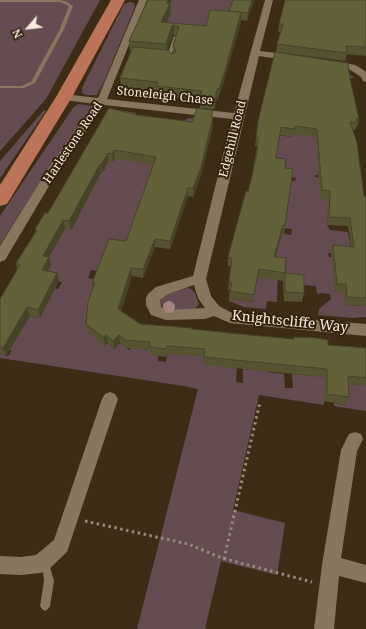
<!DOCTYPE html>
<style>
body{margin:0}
#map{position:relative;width:366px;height:629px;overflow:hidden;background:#3d2d17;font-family:"Noto Serif",serif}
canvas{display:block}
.north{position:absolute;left:8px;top:8px;width:40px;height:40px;-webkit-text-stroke:3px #33230e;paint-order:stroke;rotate:242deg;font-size:11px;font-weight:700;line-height:16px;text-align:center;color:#f6ebde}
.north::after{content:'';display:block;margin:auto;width:14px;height:18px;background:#f6ebde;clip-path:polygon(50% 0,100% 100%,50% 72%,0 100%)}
</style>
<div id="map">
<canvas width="366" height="629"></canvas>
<div class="north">N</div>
</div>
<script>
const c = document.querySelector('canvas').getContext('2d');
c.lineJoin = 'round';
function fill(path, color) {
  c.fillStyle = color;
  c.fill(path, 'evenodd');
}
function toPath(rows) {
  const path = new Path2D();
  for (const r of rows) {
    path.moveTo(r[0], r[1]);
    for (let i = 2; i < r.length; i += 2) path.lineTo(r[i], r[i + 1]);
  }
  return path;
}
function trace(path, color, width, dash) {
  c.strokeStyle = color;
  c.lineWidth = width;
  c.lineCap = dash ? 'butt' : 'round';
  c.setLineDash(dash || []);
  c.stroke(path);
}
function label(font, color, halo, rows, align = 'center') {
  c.font = font + ' "Noto Serif",serif';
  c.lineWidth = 4;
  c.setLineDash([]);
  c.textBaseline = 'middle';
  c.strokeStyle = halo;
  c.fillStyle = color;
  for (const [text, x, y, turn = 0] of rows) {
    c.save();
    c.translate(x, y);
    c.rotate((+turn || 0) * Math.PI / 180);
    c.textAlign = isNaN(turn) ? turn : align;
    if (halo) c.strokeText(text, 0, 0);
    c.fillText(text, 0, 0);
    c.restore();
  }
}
const green = toPath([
 [0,0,100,0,46,99,0,151],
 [172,0,239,0,233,20,210,22,161,77,153,96,128,93,130,89,137,89,191,35,173,33,167,46,162,12],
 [130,2,134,3,135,7,103,84,97,95,86,95,82,93,82,88,124,4],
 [345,71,355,78,347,78,324,135,317,149,317,152,334,172,318,171,318,175,315,175,315,177,330,178,327,225,330,230,348,232,351,249,347,255,328,253,329,257,351,259,335,291,348,292,345,305,366,306,366,317,353,318,318,315,319,309,331,299,330,294,322,293,317,294,316,286,302,285,302,284,283,282,278,266,277,302,267,301,266,309,244,307,229,301,229,299,253,302,265,231,291,235,292,229,274,227,273,178,295,181,296,178,283,176,275,166,277,153,276,135,292,137,293,134,297,134],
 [78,104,92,106,93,109,41,180,0,245,0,216,73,108],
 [112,109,136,113,132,121,183,123,186,119,191,118,214,121,211,122,136,225,106,272,91,270,88,278,103,281,105,346,108,343,114,349,120,343,129,350,135,345,142,349,151,350,158,356,158,361,166,362,167,353,205,356,237,366,236,382,243,383,243,369,253,370,254,363,267,365,268,372,284,374,285,388,293,388,292,374,326,377,324,405,259,395,233,510,285,523,277,575,221,561,205,629,137,629,198,389,184,386,0,358,0,354,8,356,12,351,10,350,18,319,27,321,30,316,40,318,46,306,37,285,58,289,62,282,44,278,45,264,64,228,71,230,79,216,71,215,98,172,102,173,105,169,101,160,113,162,115,159],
 [44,110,46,111,0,178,0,161],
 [187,288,191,289,195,293,199,304,196,308,190,310,170,310,163,308,160,301,163,296],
 [342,377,350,384,357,385,366,377,366,411,334,406,334,403,345,405]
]);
const path = toPath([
 [85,521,188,544,222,558,312,582],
 [224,559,260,402]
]);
const lane = toPath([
 [0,0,61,0,67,2,73,6,64,29,35,83,24,88,0,88,0,86,21,86,31,82,60,29,69,6,60,2,0,2,0,0],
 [174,36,178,37,171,55,173,60,171,61,169,60,167,55,174,36],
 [42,560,45,562,50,567,54,581,50,606,48,609,45,611,42,609,40,606,44,581,43,572,37,565,39,562,42,560]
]);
const street = toPath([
 [139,0,147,0,107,99,234,113,265,0,273,0,260,51,293,55,298,58,293,61,259,56,206,279,211,296,219,306,232,313,366,324,366,336,230,323,214,316,205,319,166,320,151,315,146,305,146,298,148,294,156,287,193,276,232,119,104,105,55,176,5,260,0,262,0,246,46,172,95,104,64,100,59,97,64,94,98,98,139,0],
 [194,285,198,298,205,308,167,310,161,307,160,300,166,295,194,285],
 [330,60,355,65,362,69,366,72,366,82,363,81,361,77,349,69,327,65,325,63,330,60],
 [110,392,115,394,118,399,67,552,47,571,40,573,21,575,0,574,0,556,21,557,36,555,54,540,102,399,105,394,110,392],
 [355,432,361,434,363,439,357,451,341,558,366,565,366,583,339,576,334,629,314,629,322,565,341,450,349,434,355,432]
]);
const primary = toPath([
 [111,0,125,0,72,97,7,204,0,206,0,185,56,97,111,0]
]);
const trees = [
 [169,307]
];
const wall = toPath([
 [148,0,172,0,170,4,171,13,166,23,206,26,229,11,254,0,247,21,241,20,224,81,218,99,217,99,214,109,200,108,200,101,157,96,156,91,121,88,120,78,131,51,130,51,129,41],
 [173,35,176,35,173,45,173,53,171,54,167,50],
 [366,0,366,56,347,54,345,61,276,52,277,44,281,32,278,32,279,24],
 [350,79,359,119,357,127,356,127,355,130,353,130,364,196,366,197,366,306,345,305,343,292,335,292,331,253,333,245,351,247,348,226,327,225,328,199,320,199,316,137,293,134,293,137,279,135,276,158,285,168,285,226,284,234,282,234,275,257,285,273,283,281,258,277,253,302,229,299,230,290,228,290,231,266,228,266,228,257,252,176,257,146,255,146,256,138],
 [137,115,192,122,212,117,213,126,201,175,193,197,188,196,170,249,155,247,143,278,132,276,121,311,140,324,294,339,294,337,328,345,366,348,366,386,348,384,349,397,346,405,324,401,324,377,204,365,204,356,167,354,166,357,150,355,150,350,126,348,120,343,114,349,108,343,105,346,88,332,86,324,93,288,92,283,126,241,153,165,115,159,113,162,108,162,102,173,101,173,71,230,65,229,49,257,51,265,48,271,57,273,59,281,40,318,30,316,6,356,0,354,0,299,17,270,16,263,36,232,35,229,48,213],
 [285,273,304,293,302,302,284,301,283,282]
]);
const shadedWall = toPath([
 [168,0,172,0,170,4,171,13,162,32,161,22],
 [252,0,254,0,247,21,248,13],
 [241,12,241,22,224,81,218,99,219,89],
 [174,25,174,35,173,35,166,53,166,44,172,26],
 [217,89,217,99,214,109,215,99],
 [213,117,213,126,201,175,193,197,193,188],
 [114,150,115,159,113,162,112,154],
 [108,153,108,162,102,173,101,165],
 [100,164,101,173,71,230,69,221],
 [188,188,188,196,170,249,170,241],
 [63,220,65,229,49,257,51,265,44,278,42,270,43,256],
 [283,225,282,234,273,265,274,257],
 [155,239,155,247,143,278,143,269],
 [131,268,132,276,119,317,118,309],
 [57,273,59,281,40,318,38,310],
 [27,307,30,316,6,356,3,348],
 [106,335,108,343,105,346,104,338],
 [119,335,120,343,114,349,113,341]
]);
const building = toPath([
 [148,0,168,0,167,3,170,3,161,22,206,26,210,10,241,12,225,71,219,89,217,89,215,99,200,98,202,91,156,86,158,82,120,78,133,47,168,50,171,54,176,52,173,45,179,27,174,25,172,26,166,44,129,41,148,0],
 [233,0,252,0,248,13,229,11,233,0],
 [285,0,366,0,366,47,346,46,347,53,277,44,283,24,279,24,285,0],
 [275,52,348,63,350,79,359,119,356,118,357,122,350,122,357,143,364,196,366,197,366,298,347,297,346,284,337,284,333,245,354,247,350,218,329,217,330,191,322,190,317,129,295,126,294,129,281,127,276,158,286,159,285,168,293,169,285,226,283,225,274,257,286,258,285,273,259,269,254,295,230,291,232,282,229,282,232,258,228,257,246,191,248,192,252,176,257,153,258,138,256,138,258,121,275,52],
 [109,108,137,115,192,122,197,108,213,110,211,117,213,117,201,167,193,188,188,188,170,241,155,239,143,269,131,268,118,309,140,324,192,328,192,329,238,334,294,339,294,337,317,338,328,340,328,345,366,348,366,378,348,376,349,397,327,394,327,369,204,357,205,349,167,346,166,349,150,347,150,342,125,340,119,335,113,341,106,335,104,338,86,324,88,302,95,283,92,283,109,239,126,241,156,157,114,150,112,154,108,153,101,165,100,164,69,221,63,220,43,256,49,257,42,270,57,273,38,310,27,307,3,348,0,347,0,299,20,265,16,263,37,230,35,229,45,213,48,213,109,108],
 [285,273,304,275,304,293,285,292,285,273]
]);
const farStreetnames = [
 ["Stoneleigh Chase",165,96,6],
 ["Edgehill Road",233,139,-76],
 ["Harlestone Road",73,143,-56]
];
const streetNames = [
 ["Knightscliffe Way",290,322,6]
];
fill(green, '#654c51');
trace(path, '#998b7a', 3, [2.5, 3.5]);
fill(lane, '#89765f');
fill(street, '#89765f');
fill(primary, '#bb7457');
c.fillStyle = '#a3837e';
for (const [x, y] of trees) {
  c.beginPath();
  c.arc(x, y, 6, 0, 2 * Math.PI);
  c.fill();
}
fill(wall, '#555332');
fill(shadedWall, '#454429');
fill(building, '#63613a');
trace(building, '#454429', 1);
label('12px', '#f6ebde', '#33230e', farStreetnames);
label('14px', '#f6ebde', '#33230e', streetNames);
</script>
